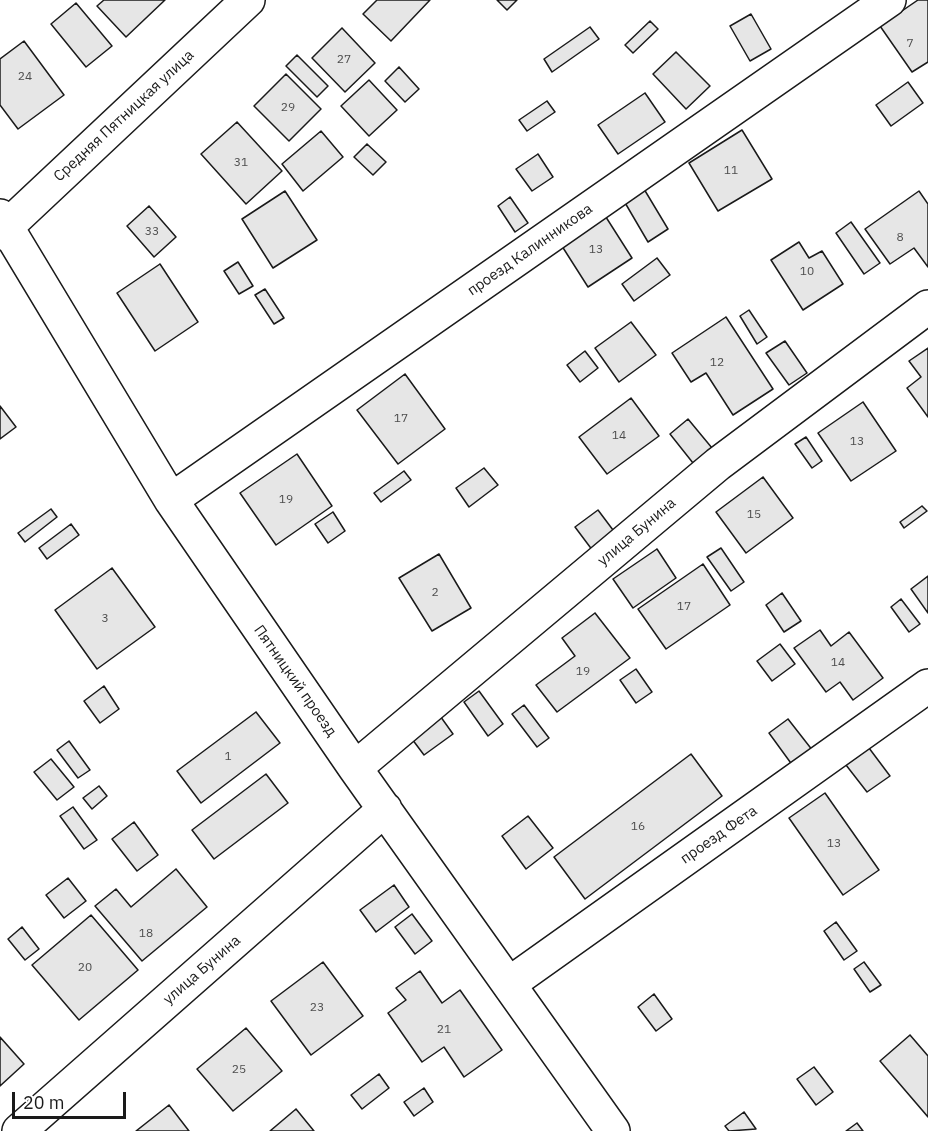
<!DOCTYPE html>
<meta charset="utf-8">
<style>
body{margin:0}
#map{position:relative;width:928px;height:1131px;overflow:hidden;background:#fff;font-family:"IBM Plex Sans",sans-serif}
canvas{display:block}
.scale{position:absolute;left:12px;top:1092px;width:114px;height:27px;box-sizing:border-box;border:3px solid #1a1a1a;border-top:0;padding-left:8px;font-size:18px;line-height:21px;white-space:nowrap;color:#1a1a1a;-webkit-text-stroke:4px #fff;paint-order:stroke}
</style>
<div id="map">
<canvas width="928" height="1131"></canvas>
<div class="scale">20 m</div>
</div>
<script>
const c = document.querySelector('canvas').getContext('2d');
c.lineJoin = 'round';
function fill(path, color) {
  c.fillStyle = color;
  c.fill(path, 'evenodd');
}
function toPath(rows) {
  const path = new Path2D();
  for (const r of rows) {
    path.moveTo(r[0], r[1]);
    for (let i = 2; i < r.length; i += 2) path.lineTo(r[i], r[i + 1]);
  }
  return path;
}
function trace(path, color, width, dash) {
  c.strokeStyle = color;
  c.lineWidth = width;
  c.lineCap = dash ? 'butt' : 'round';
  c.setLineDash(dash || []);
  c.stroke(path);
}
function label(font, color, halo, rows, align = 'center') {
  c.font = font + ' "IBM Plex Sans",sans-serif';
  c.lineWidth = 4.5;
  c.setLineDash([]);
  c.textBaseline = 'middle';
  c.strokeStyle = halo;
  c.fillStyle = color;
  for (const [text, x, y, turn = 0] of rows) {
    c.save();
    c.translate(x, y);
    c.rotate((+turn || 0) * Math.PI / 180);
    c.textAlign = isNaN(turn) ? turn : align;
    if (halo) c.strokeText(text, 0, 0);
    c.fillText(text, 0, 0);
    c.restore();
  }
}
const building = toPath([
 [104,0,165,0,126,37,97,6,104,0],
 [377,0,430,0,391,41,363,14,377,0],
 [497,0,517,0,507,10,497,0],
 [918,0,928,0,928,62,912,72,880,26,918,0],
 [76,3,112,46,86,67,51,24,76,3],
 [751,14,771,49,750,61,730,26,751,14],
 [650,21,658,29,633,53,625,45,650,21],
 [590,27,599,39,552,72,544,59,590,27],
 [342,28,375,63,345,92,312,58,342,28],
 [24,41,64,95,18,129,0,105,0,59,24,41],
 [676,52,710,86,686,109,653,74,676,52],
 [297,55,328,86,317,97,286,66,297,55],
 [399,67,419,89,405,102,385,81,399,67],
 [286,74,321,109,289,141,254,106,286,74],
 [369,80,397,110,369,136,341,106,369,80],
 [908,82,923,103,891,126,876,105,908,82],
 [645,93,665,122,618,154,598,125,645,93],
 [547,101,555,112,527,131,519,120,547,101],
 [237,122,282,171,246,204,201,154,237,122],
 [742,130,772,179,718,211,689,163,742,130],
 [321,131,343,157,303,191,282,164,321,131],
 [367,144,386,162,373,175,354,157,367,144],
 [538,154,553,177,532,191,516,169,538,154],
 [644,189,668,229,648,242,624,201,644,189],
 [285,191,317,240,273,268,242,219,285,191],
 [919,191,928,204,928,267,914,248,890,264,865,229,919,191],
 [510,197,528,223,515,232,498,206,510,197],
 [149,206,176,237,154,257,127,226,149,206],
 [604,214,632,258,588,287,560,243,604,214],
 [851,222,880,263,864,274,836,233,851,222],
 [799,242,809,258,822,251,843,284,803,310,771,260,799,242],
 [657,258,670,275,634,301,622,284,657,258],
 [238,262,253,286,239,294,224,271,238,262],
 [160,264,198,322,155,351,117,293,160,264],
 [265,289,284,318,274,324,255,295,265,289],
 [749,310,767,337,757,344,740,316,749,310],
 [726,317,773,389,733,415,706,373,691,382,672,353,726,317],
 [631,322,656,355,619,382,595,348,631,322],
 [785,341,807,373,789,385,766,353,785,341],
 [928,348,928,417,907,388,921,377,909,361,928,348],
 [585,351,598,368,580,382,567,365,585,351],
 [405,374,445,429,398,464,357,410,405,374],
 [631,398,659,436,607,474,579,437,631,398],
 [863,402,896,451,851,481,818,433,863,402],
 [0,406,16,427,0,439,0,406],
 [688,419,712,448,693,463,670,434,688,419],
 [806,437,822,461,812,468,795,444,806,437],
 [297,454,332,506,276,545,240,493,297,454],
 [484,468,498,485,469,507,456,488,484,468],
 [404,471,411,480,381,502,374,493,404,471],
 [763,477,793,518,746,553,716,512,763,477],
 [922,506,927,511,904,528,900,522,922,506],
 [51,509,57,517,25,542,18,533,51,509],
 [598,510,616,534,593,551,575,527,598,510],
 [333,512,345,531,328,543,315,524,333,512],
 [71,524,79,535,47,559,39,548,71,524],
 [721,548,744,582,731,591,707,557,721,548],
 [657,549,676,578,633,608,613,579,657,549],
 [439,554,471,608,432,631,399,578,439,554],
 [703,564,730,605,666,649,638,609,703,564],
 [112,568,155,627,97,669,55,610,112,568],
 [928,576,928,613,911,589,928,576],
 [782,593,801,621,784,632,766,605,782,593],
 [901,599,920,624,909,632,891,607,901,599],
 [595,613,630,658,557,712,536,685,575,656,562,638,595,613],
 [820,630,831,646,849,632,883,678,853,700,840,682,826,692,794,648,820,630],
 [780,644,795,664,772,681,757,661,780,644],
 [636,669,652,692,636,703,620,680,636,669],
 [104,686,119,709,100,723,84,701,104,686],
 [479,691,503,724,488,736,464,702,479,691],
 [524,705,549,738,537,747,512,714,524,705],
 [256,712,280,743,201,803,177,771,256,712],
 [438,713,453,734,424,755,409,735,438,713],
 [788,719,813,751,793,766,769,733,788,719],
 [69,741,90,770,78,778,57,750,69,741],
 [869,748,890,776,867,792,846,765,869,748],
 [691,754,722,796,585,899,554,857,691,754],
 [51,759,74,787,57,800,34,772,51,759],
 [266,774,288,803,214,859,192,830,266,774],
 [99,786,107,796,92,809,83,798,99,786],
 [825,793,879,870,843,895,789,818,825,793],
 [73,807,97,840,84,849,60,816,73,807],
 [528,816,553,848,526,869,502,836,528,816],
 [134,822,158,855,137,871,112,839,134,822],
 [176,869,207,907,142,961,95,906,116,889,131,907,176,869],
 [68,878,86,901,64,918,46,895,68,878],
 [394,885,409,907,376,932,360,910,394,885],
 [412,914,432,941,415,954,395,927,412,914],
 [91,915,138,970,79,1020,32,965,91,915],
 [836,922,857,951,844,960,824,931,836,922],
 [22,927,39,949,25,960,8,939,22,927],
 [323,962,363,1016,311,1055,271,1001,323,962],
 [864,962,881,985,870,992,854,969,864,962],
 [420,971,442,1003,460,990,502,1050,464,1077,444,1047,422,1062,388,1013,406,1000,396,988,420,971],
 [654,994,672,1019,656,1031,638,1007,654,994],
 [246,1028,282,1071,233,1111,197,1069,246,1028],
 [910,1035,928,1056,928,1117,880,1061,910,1035],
 [0,1037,24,1064,0,1086,0,1037],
 [814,1067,833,1092,816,1105,797,1079,814,1067],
 [379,1074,389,1088,362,1109,351,1095,379,1074],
 [424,1088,433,1102,414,1116,404,1102,424,1088],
 [169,1105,189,1131,136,1131,169,1105],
 [296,1109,314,1131,270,1131,296,1109],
 [744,1112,756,1129,729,1131,725,1126,744,1112],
 [857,1123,863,1131,846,1131,857,1123]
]);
const street = toPath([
 [0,216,171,500,355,768,613,1131],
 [0,233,248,0],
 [171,500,889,0],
 [355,768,718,464,928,307],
 [509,984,928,686],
 [19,1131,385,809]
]);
const numberNames = [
 ["7",910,44],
 ["27",344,60],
 ["24",25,77],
 ["29",288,108],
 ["31",241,163],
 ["11",731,171],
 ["33",152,232],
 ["8",900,238],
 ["13",596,250],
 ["10",807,272],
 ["12",717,363],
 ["17",401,419],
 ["14",619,436],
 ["13",857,442],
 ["19",286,500],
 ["15",754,515],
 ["2",435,593],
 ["17",684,607],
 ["3",105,619],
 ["14",838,663],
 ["19",583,672],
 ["1",228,757],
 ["16",638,827],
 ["13",834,844],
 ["18",146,934],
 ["20",85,968],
 ["23",317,1008],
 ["21",444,1030],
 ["25",239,1070]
];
const streetNames = [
 ["Средняя Пятницкая улица",124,116,-43],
 ["проезд Калинникова",530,250,-35],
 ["улица Бунина",637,532,-40],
 ["Пятницкий проезд",295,681,55],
 ["проезд Фета",719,835,-35],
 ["улица Бунина",202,970,-41]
];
fill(building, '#e6e6e6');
trace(building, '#1a1a1a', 1.5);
trace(street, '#1a1a1a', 36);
trace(street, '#fff', 33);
label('12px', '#4d4d4d', null, numberNames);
label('15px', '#1a1a1a', '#fff', streetNames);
</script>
